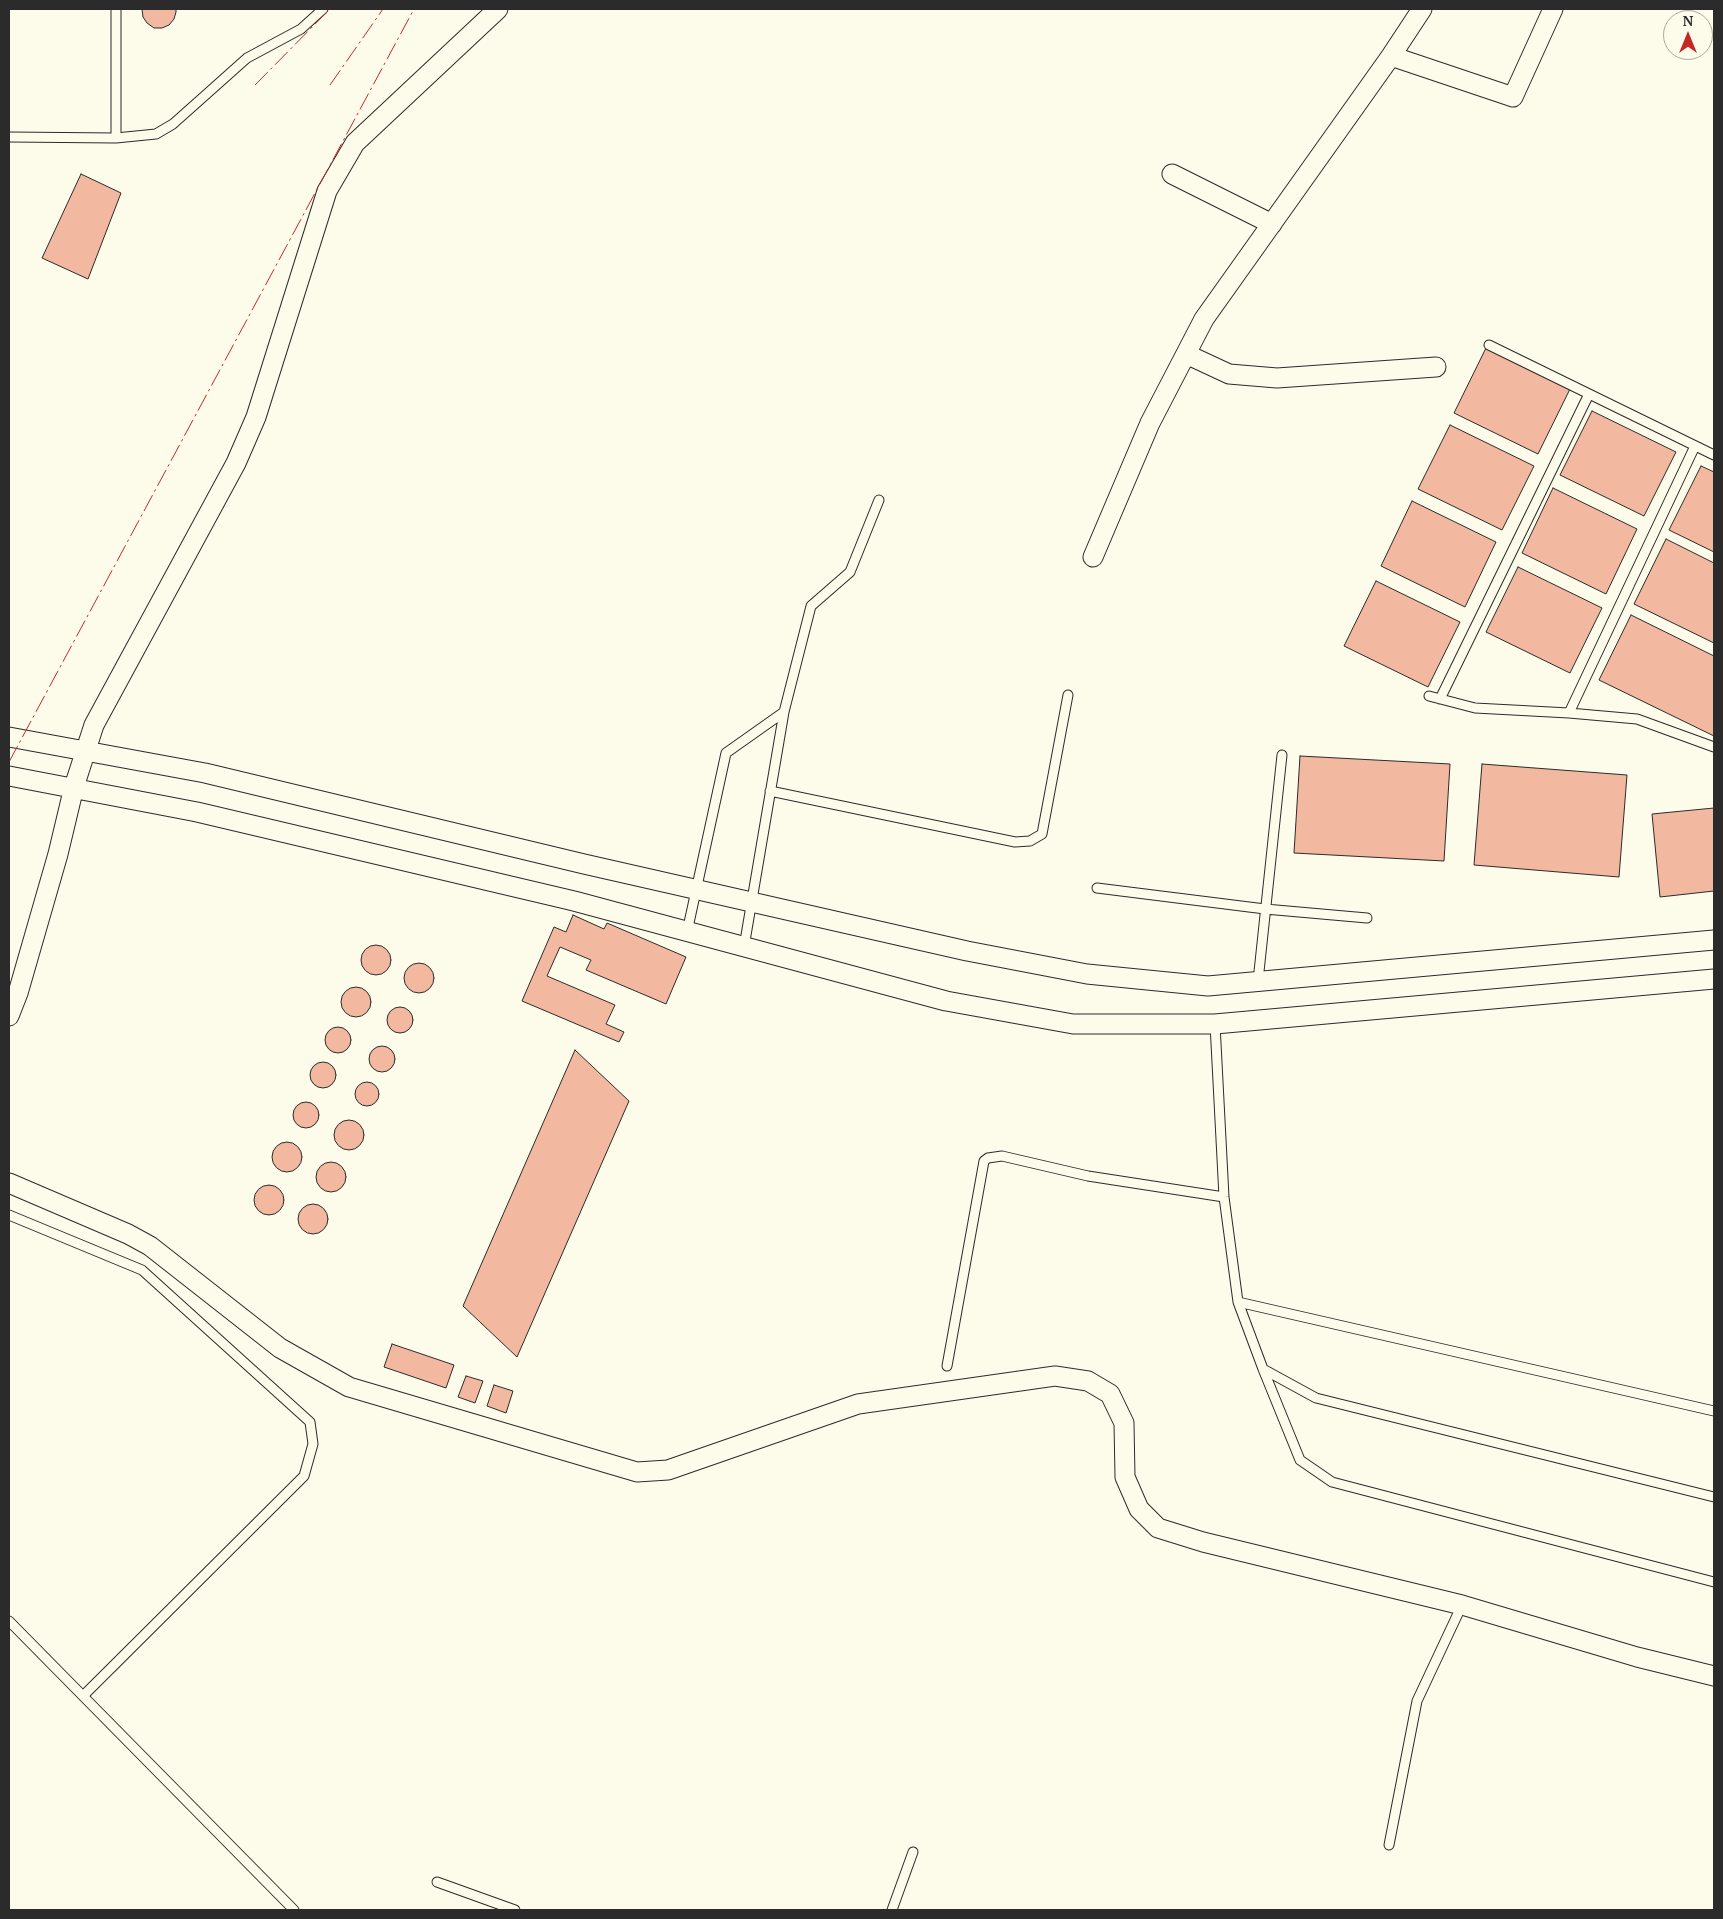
<!DOCTYPE html>
<style>
body{margin:0}
#map{position:relative;width:1723px;height:1919px;overflow:hidden;background:#fdfbea;font-family:"PT Serif",serif}
canvas{display:block}
.frame{position:absolute;inset:0;border:10px solid #2b2b2b;pointer-events:none}
.north{position:absolute;left:1663px;top:10px;width:50px;height:50px;box-sizing:border-box;background:#fdfbea;border:1px solid #a9a89e;border-radius:50%;rotate:0deg;font-size:14px;font-weight:700;line-height:20px;text-align:center;color:#2b2b2b}
.north::after{content:'';display:block;margin:auto;width:18px;height:22px;background:#c62828;clip-path:polygon(50% 0,100% 100%,50% 72%,0 100%)}
</style>
<div id="map">
<canvas width="1723" height="1919"></canvas>
<div class="frame"></div>
<div class="north">N</div>
</div>
<script>
const c = document.querySelector('canvas').getContext('2d');
c.lineJoin = 'round';
function fill(path, color) {
  c.fillStyle = color;
  c.fill(path, 'evenodd');
}
function toPath(rows) {
  const path = new Path2D();
  for (const r of rows) {
    if (r.length === 3) {
      path.moveTo(r[0] + r[2], r[1]);
      path.arc(r[0], r[1], r[2], 0, 2 * Math.PI);
      continue;
    }
    path.moveTo(r[0], r[1]);
    for (let i = 2; i < r.length; i += 2) path.lineTo(r[i], r[i + 1]);
  }
  return path;
}
function trace(path, color, width, dash) {
  c.strokeStyle = color;
  c.lineWidth = width;
  c.lineCap = dash ? 'butt' : 'round';
  c.setLineDash(dash || []);
  c.stroke(path);
}
const building = toPath([
 [142,9,176,9,176,12,174,19,169,25,162,28,154,28,147,23,143,17,142,9],
 [81,174,121,193,88,279,42,258,81,174],
 [1486,348,1570,389,1538,454,1454,413,1486,348],
 [1592,411,1676,452,1644,516,1560,475,1592,411],
 [1450,425,1534,466,1502,530,1418,489,1450,425],
 [1701,466,1714,472,1714,552,1669,530,1701,466],
 [1553,488,1637,529,1606,594,1522,553,1553,488],
 [1412,501,1496,542,1465,607,1381,566,1412,501],
 [1666,539,1714,563,1714,643,1634,604,1666,539],
 [1518,567,1602,608,1570,673,1486,632,1518,567],
 [1376,581,1460,622,1428,687,1344,646,1376,581],
 [1631,615,1714,656,1714,736,1599,680,1631,615],
 [1300,756,1450,764,1444,861,1294,853,1300,756],
 [1482,764,1627,775,1619,877,1474,865,1482,764],
 [1714,808,1714,891,1660,897,1652,814,1714,808],
 [573,915,604,929,607,923,686,957,666,1004,586,970,591,960,560,947,547,976,615,1005,606,1024,624,1032,619,1042,522,1001,554,927,566,932,573,915],
 [376,960,15],
 [419,978,15],
 [356,1002,15],
 [400,1020,13],
 [338,1040,13],
 [382,1059,13],
 [575,1050,629,1101,517,1357,463,1306,575,1050],
 [323,1075,13],
 [367,1094,12],
 [306,1115,13],
 [349,1135,15],
 [287,1157,15],
 [331,1177,15],
 [269,1200,15],
 [313,1219,15],
 [392,1344,454,1365,446,1388,384,1367,392,1344],
 [466,1376,483,1381,475,1403,458,1397,466,1376],
 [494,1385,513,1391,506,1413,487,1406,494,1385]
]);
const lane = toPath([
 [9,137,116,138,156,134,173,124,247,58,301,29,323,9],
 [116,138,116,9],
 [1489,345,1714,455],
 [1429,696,1475,708,1569,713,1637,719,1714,747],
 [1440,699,1589,394],
 [1569,713,1695,446],
 [770,791,1015,842,1030,841,1042,834,1068,695],
 [1097,888,1265,909,1367,918],
 [687,932,726,753,784,712],
 [744,947,784,712,811,606,850,572,879,500],
 [1258,981,1282,755],
 [1215,1024,1224,1197,1238,1302,1263,1369,1316,1398,1714,1497],
 [9,1215,142,1270,310,1422,313,1444,304,1476,83,1696],
 [1238,1302,1714,1411],
 [947,1366,984,1161,988,1158,1002,1156,1088,1176,1224,1197],
 [1263,1369,1300,1460,1332,1482,1714,1582],
 [9,1621,294,1910],
 [1389,1845,1417,1701,1462,1605],
 [437,1882,515,1910],
 [892,1910,913,1852]
]);
const street = toPath([
 [1391,56,1513,97,1553,9],
 [1172,174,1272,224],
 [1186,354,1229,374,1277,378,1436,367],
 [1093,557,1150,423,1204,319,1391,56,1422,9],
 [9,737,205,773,584,864,967,951,1087,974,1208,986,1714,940],
 [9,776,197,812,574,901,946,1001,1073,1024,1215,1024,1714,979],
 [9,1016,18,993,58,854,74,787,94,725,236,463,256,417,327,191,355,143,498,9],
 [9,1183,128,1234,150,1246,280,1348,349,1387,637,1472,668,1470,858,1404,1055,1376,1088,1381,1110,1394,1124,1423,1125,1477,1139,1509,1158,1528,1203,1542,1462,1605,1637,1657,1714,1676]
]);
const power = toPath([
 [255,85,330,9],
 [330,85,383,9],
 [9,762,414,9]
]);
fill(building, '#f2b8a0');
trace(building, '#2b2b2b', 1);
trace(lane, '#2b2b2b', 11);
trace(street, '#2b2b2b', 21);
trace(lane, '#fdfbea', 9);
trace(street, '#fdfbea', 19);
trace(power, '#c62828', 1, [18, 4, 2.5, 4]);
</script>
